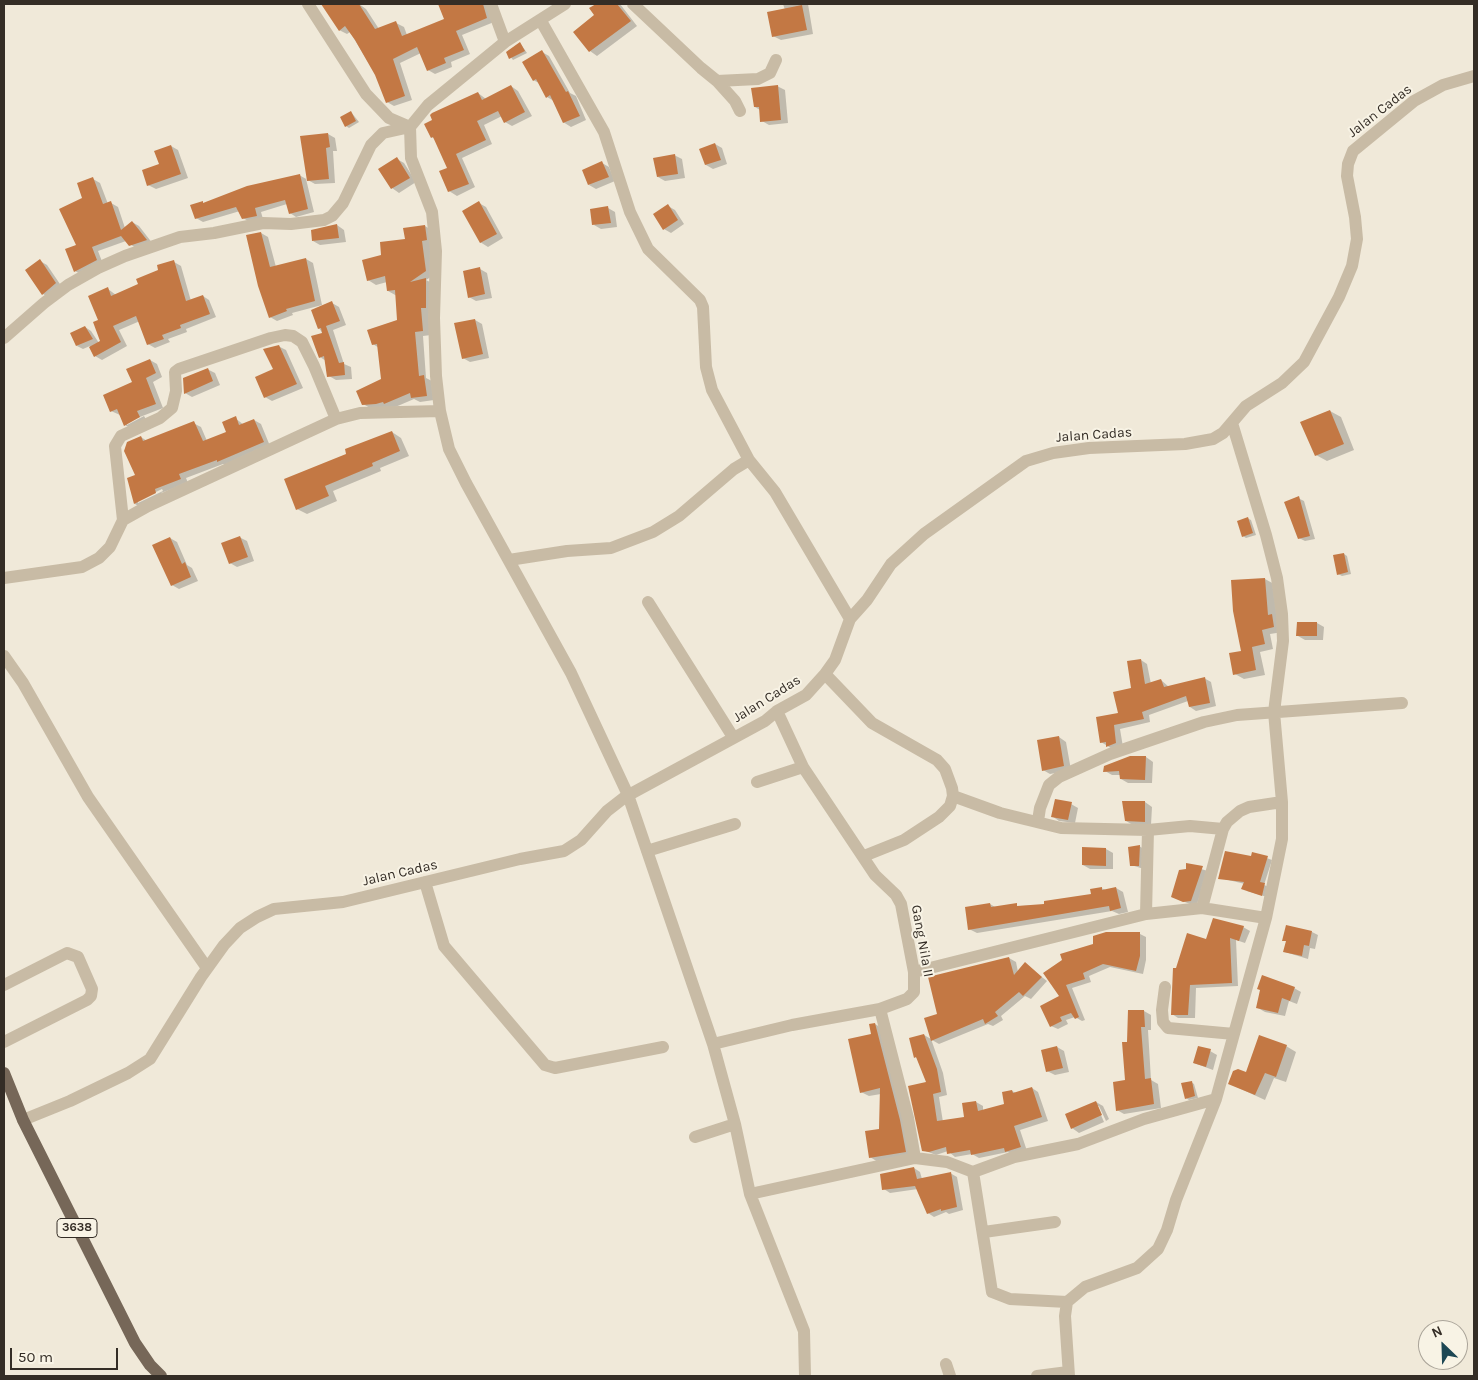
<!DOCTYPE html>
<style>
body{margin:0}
#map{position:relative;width:1478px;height:1380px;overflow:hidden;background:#f0e9d9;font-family:Karla,sans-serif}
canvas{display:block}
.frame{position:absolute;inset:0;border:5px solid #342d26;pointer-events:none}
.north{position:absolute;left:1418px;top:1320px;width:50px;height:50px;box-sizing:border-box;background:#f8f3e5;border:1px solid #aaa499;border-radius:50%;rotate:336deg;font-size:14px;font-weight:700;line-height:20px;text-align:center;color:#342d26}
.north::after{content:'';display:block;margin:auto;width:18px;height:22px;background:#1d4754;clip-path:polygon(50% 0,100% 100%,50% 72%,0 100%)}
.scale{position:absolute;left:10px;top:1348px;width:108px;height:22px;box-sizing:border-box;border:2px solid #342d26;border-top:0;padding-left:6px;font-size:15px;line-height:18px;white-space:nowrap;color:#342d26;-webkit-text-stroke:4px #f8f3e5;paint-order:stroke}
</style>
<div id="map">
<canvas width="1478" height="1380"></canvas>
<div class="frame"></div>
<div class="north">N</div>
<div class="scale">50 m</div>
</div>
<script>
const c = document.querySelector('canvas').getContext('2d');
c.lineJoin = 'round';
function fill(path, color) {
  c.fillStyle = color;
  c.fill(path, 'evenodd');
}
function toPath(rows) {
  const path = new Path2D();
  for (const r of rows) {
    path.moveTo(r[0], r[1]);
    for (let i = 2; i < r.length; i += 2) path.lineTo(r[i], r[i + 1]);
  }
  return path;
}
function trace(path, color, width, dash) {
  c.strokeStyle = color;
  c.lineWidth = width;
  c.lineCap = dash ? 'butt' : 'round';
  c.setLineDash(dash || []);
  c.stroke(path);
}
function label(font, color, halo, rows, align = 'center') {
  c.font = font + ' Karla,sans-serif';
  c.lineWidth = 4;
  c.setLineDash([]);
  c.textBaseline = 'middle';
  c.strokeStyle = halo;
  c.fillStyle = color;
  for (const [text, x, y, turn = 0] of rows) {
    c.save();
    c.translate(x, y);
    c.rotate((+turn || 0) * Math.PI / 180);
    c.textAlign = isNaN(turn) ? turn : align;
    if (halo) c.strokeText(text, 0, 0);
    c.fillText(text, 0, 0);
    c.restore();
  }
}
const shadow = toPath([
 [323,4,359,4,366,9,379,29,396,23,404,27,407,35,446,20,440,6,447,4,489,4,494,22,462,35,470,54,451,62,452,67,435,74,428,70,421,53,400,63,412,100,394,106,387,102,376,75,350,32,347,34,339,30],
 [598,4,620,4,637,26,597,56,590,51,575,32,596,15,591,9],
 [783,4,808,4,813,34,781,40,773,36,785,10],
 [520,43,527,53,513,60,507,52],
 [542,52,549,56,570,93,576,96,586,120,571,127,563,122,554,101,547,97,539,83,533,80],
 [511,86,518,91,532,116,512,126,505,122,502,116,484,125,492,144,462,158,475,187,457,196,449,191,448,168,436,140,432,137,478,93,486,99],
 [777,86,785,90,788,123,769,125,762,121,760,110,755,107],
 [351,112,359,122,349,128,346,126],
 [328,134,335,138,337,151,333,151,335,183,315,184,306,179,314,212,296,217,290,213,287,204,261,212,263,219,250,222,243,218,240,211,203,222,196,218,202,202,205,204,299,175,308,180],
 [715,144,722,148,727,164,713,169,706,165,701,149],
 [171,146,178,150,188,178,156,189,148,185],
 [674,155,682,159,685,178,665,181,658,177],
 [397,159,404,163,416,182,399,193,392,188],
 [602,163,609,167,615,181,596,189,589,185],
 [93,179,100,183,108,204,111,203,118,207,125,228,132,222,139,226,153,244,137,249,126,241,98,251,103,264,82,275,75,271,78,246,84,199],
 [479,203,486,207,503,238,488,247,480,242],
 [668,206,675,210,684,224,671,233,664,229],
 [608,208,615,212,617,227,601,229,594,225],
 [337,225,344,230,346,242,320,245,313,241],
 [425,226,433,231,434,275,426,280,434,284,431,335,423,336,426,378,432,381,434,400,420,402,414,399,393,408,372,409,363,404,382,380,379,348,373,344,399,321,397,296,388,291,387,282,376,285,368,280,383,256],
 [261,233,268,237,276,267,306,259,313,263,322,305,292,313,293,315,277,321,270,317],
 [40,261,47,265,62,287,50,298,43,294],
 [174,262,181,266,191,301,203,296,209,300,216,317,186,329,187,332,168,339,170,342,155,348,148,344,140,321,119,330,127,346,102,360,95,356,90,346,83,349,77,346,85,327,91,331,99,343,102,342,100,321,108,289,116,295,140,285],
 [480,269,487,273,492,298,476,301,469,297],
 [332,303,339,307,346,325,333,330,344,364,351,367,352,379,336,380,329,376,326,361,320,357,323,334,319,328],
 [475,320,482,324,489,358,470,362,463,358],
 [278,346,286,350,303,388,272,401,265,397,274,370],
 [150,360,157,364,162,377,153,382,163,408,127,422,127,425,144,416,147,421,132,429,125,425,120,415,111,411],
 [207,369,215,373,220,385,192,397,185,393],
 [1330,411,1341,417,1354,450,1327,461,1316,455],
 [235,418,244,425,254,420,261,424,270,446,225,465,223,464,186,478,188,483,161,493,163,497,142,508,135,504,141,437,147,441,193,423,201,427,207,441,228,432],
 [162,489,163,491,138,503,138,501],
 [392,432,401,438,409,456,380,468,381,471,333,491,337,501,307,514,297,509,348,455],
 [1298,498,1304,501,1315,539,1305,541,1299,538],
 [1247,518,1251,520,1256,535,1246,538,1243,536],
 [239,537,247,541,254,561,237,567,230,563],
 [170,538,177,542,187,565,192,568,198,581,179,589,172,585],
 [1344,554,1347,556,1351,574,1342,576,1338,574],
 [1265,579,1274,584,1283,632,1270,634,1273,649,1260,652,1265,675,1244,679,1235,674],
 [1317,623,1324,627,1323,640,1305,640,1298,636],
 [1141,660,1147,664,1151,684,1161,680,1169,687,1204,678,1211,682,1216,706,1196,711,1190,707,1188,701,1149,715,1150,722,1120,729,1123,747,1114,750,1101,742,1132,689],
 [1059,737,1066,742,1071,770,1050,774,1043,770],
 [1146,757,1153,762,1152,783,1128,783,1121,779,1121,775,1112,775,1105,771],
 [1145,802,1152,807,1151,825,1133,825,1126,821],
 [1071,804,1078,808,1075,823,1059,821,1052,816],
 [1139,846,1144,849,1144,869,1131,865],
 [1106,849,1113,853,1113,869,1090,869,1083,865],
 [1253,853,1272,860,1264,885,1269,887,1267,897,1247,891,1245,884,1220,878,1252,858],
 [1187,865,1208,871,1197,904,1190,904,1172,897,1188,870],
 [1101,888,1106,890,1116,888,1123,892,1128,912,1119,914,1112,911,977,933,969,929,990,904,995,907,1045,905,1092,895],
 [1243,927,1250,931,1245,943,1236,940,1238,986,1196,988,1195,1018,1178,1018,1172,1014,1177,969,1207,941],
 [1312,932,1318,935,1315,949,1310,948,1308,959,1285,952,1287,942,1284,940],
 [1140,934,1146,937,1146,960,1143,974,1110,967,1089,976,1091,982,1072,988,1085,1020,1082,1021,1075,1017,1066,1020,1068,1024,1058,1029,1051,1026,1061,996,1045,973],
 [1009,958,1016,962,1018,972,1025,964,1047,981,1031,999,1025,996,1001,1016,1003,1020,993,1026,988,1024,939,1044,932,1040,938,1015],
 [1294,988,1301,992,1297,1004,1289,1001,1285,1016,1265,1012,1258,1008],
 [1144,1011,1151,1015,1151,1030,1148,1030,1151,1080,1158,1084,1161,1108,1124,1114,1117,1110],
 [875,1024,883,1029,913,1156,878,1162,870,1157,880,1130,881,1094,869,1096,861,1092],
 [924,1035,931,1039,943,1073,947,1095,939,1097,943,1122,965,1118,976,1102,983,1106,983,1111,1006,1105,1012,1091,1016,1093,1032,1088,1038,1092,1048,1121,1020,1130,1027,1151,1013,1155,1008,1152,979,1158,972,1154,955,1157,948,1151,936,1155,923,1150,927,1082,919,1059,915,1057],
 [1286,1046,1296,1052,1286,1082,1274,1078,1265,1100,1230,1084],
 [1057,1047,1064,1051,1069,1072,1055,1075,1047,1071],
 [1210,1051,1217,1055,1213,1070,1194,1063],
 [1191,1082,1194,1084,1198,1098,1189,1100,1186,1098],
 [1096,1102,1103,1106,1109,1119,1106,1121,1099,1106,1097,1106,1104,1122,1079,1133,1072,1128],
 [914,1168,920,1172,922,1179,950,1173,957,1177,963,1210,949,1214,946,1212,934,1217,928,1213,918,1189,890,1193,884,1189]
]);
const building = toPath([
 [321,4,359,4,375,29,396,21,402,36,444,19,438,4,483,4,487,18,456,31,464,50,444,58,446,63,427,71,417,47,393,59,405,96,386,103,375,75,355,40,345,26,339,31],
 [596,4,617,4,631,21,589,52,573,32,594,15,589,8],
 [802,5,807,30,772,37,767,12],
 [520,42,525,51,509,59,506,52],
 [542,50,566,92,568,91,580,116,563,123,550,95,546,98,536,79,533,81,522,62],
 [511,85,525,112,504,123,498,111,477,121,486,140,456,154,469,184,448,192,439,171,447,168,433,137,431,138,424,124,432,120,430,115,432,113,478,92,482,100],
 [778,85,781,120,760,122,759,107,754,107,751,88],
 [351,111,356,121,345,127,340,117],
 [328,133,330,147,326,148,329,179,307,181,300,136],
 [715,143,721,160,705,165,699,149],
 [171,145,181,174,147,186,142,170,159,164,154,151],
 [675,154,678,174,657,177,653,158],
 [397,157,410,178,391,189,378,169],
 [602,161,609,177,588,185,582,170],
 [300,174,308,209,289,214,285,200,255,208,257,216,242,219,236,207,195,219,190,205,203,201,203,203,247,186],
 [93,177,103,204,111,201,121,230,132,221,147,240,129,246,121,236,92,247,97,260,74,272,65,249,76,245,59,209,82,198,77,183],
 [479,201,497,234,480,243,462,211],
 [668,204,678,220,663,230,653,214],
 [608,206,611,223,592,225,590,209],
 [337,224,339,238,312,241,311,230],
 [425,225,427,240,422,241,426,271,410,282,426,278,426,308,421,308,423,331,415,332,419,376,424,375,427,396,411,398,410,393,384,404,383,402,376,404,362,405,356,391,381,379,377,344,372,345,367,330,397,320,395,290,387,291,385,276,367,281,362,260,381,255,380,242,405,239,403,228],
 [261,232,270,267,306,258,315,301,286,309,287,311,269,318,258,286,246,235],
 [40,259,56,283,42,295,25,270],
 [174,260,186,301,203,295,210,314,180,325,181,328,162,335,164,339,147,345,136,316,113,326,121,342,94,357,89,347,100,341,93,322,98,320,88,296,108,287,111,296,138,284,136,279,158,270,157,265],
 [480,267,485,294,468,298,463,271],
 [332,301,340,321,326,326,339,363,344,362,345,375,327,377,324,356,319,358,311,336,322,333,321,328,318,329,311,310],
 [475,319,483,354,462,359,454,323],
 [85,326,93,339,76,346,70,333],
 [279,345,297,384,264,398,255,377,273,369,263,349],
 [150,359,156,373,146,378,156,404,137,411,140,417,124,426,117,409,110,412,103,395,132,382,126,369],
 [208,368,213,381,184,394,183,378],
 [1330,410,1344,444,1315,456,1300,422],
 [236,416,239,425,254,419,264,442,217,462,217,460,179,474,181,479,155,489,156,493,134,504,127,478,135,475,124,451,127,442,141,436,143,441,194,421,203,441,226,432,222,422],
 [392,431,400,451,372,463,373,466,325,486,329,496,296,510,284,479,346,454,345,449],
 [1299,496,1310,536,1298,539,1284,502],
 [1248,517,1253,533,1242,537,1237,521],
 [240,536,248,557,229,564,221,543],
 [170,537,182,564,185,562,191,577,171,586,152,545],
 [1344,553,1348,572,1337,575,1333,555],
 [1265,578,1268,615,1272,614,1274,627,1262,630,1265,644,1252,647,1256,670,1233,675,1229,653,1241,651,1233,611,1231,580],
 [1297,622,1317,622,1317,636,1296,636],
 [1141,659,1145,684,1161,679,1164,687,1205,677,1210,703,1189,707,1186,696,1142,712,1144,719,1114,725,1116,743,1106,747,1106,742,1100,743,1096,717,1118,713,1113,692,1131,688,1127,661],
 [1059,736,1064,766,1042,771,1037,740],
 [1130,756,1146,756,1145,780,1120,779,1119,771,1103,772,1104,766],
 [1055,799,1072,802,1068,820,1051,817],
 [1122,801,1145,801,1145,822,1125,821],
 [1140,845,1139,866,1130,866,1128,847],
 [1082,847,1106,848,1106,866,1082,865],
 [1225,851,1251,856,1252,852,1268,856,1260,882,1265,883,1262,896,1241,889,1244,882,1218,879],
 [1186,863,1203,866,1191,901,1183,902,1171,897,1179,870,1186,869],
 [1102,887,1102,890,1116,887,1121,908,1110,911,1109,906,968,930,965,907,990,903,991,907,1017,903,1017,906,1044,904,1044,901,1091,894,1090,889],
 [1213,918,1244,926,1239,941,1230,938,1232,983,1190,985,1188,1015,1171,1015,1173,968,1176,968,1187,933,1206,939],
 [1286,925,1312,931,1309,946,1304,945,1302,956,1283,952,1286,941,1282,941],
 [1106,932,1140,932,1140,956,1136,971,1103,964,1083,973,1085,979,1066,985,1079,1017,1075,1019,1071,1013,1060,1017,1062,1021,1050,1027,1040,1006,1059,996,1043,973,1062,960,1060,954,1093,944,1093,936],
 [1009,957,1014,975,1025,962,1042,977,1023,996,1019,992,995,1012,998,1016,985,1024,983,1019,931,1041,924,1018,937,1014,928,977],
 [1262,975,1295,987,1290,1001,1282,998,1278,1013,1256,1008,1260,990,1257,989],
 [1128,1010,1144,1010,1145,1027,1141,1027,1145,1079,1151,1078,1154,1104,1116,1111,1113,1082,1125,1080,1122,1042,1127,1042],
 [875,1023,900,1120,906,1152,869,1158,865,1131,879,1129,880,1088,860,1093,848,1039,871,1034,869,1024],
 [924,1034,937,1069,941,1092,933,1094,937,1121,964,1117,962,1103,976,1101,978,1111,1004,1104,1002,1092,1012,1090,1013,1093,1032,1087,1042,1117,1014,1126,1021,1147,1005,1152,1004,1148,971,1155,970,1150,947,1154,946,1147,929,1152,922,1151,908,1086,926,1082,916,1057,914,1058,909,1038],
 [1259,1035,1287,1045,1276,1077,1265,1073,1255,1095,1228,1084,1233,1071,1238,1069,1246,1072],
 [1057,1046,1063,1068,1046,1072,1041,1050],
 [1198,1046,1211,1049,1206,1067,1193,1063],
 [1192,1081,1195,1096,1185,1099,1181,1083],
 [1096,1101,1102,1115,1071,1129,1065,1114],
 [914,1167,917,1179,951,1172,957,1207,941,1211,941,1209,927,1214,915,1186,882,1190,880,1174]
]);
const minor = toPath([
 [308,4,366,94,389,118,410,127,411,158,432,212,436,251,434,318,436,376,440,411,449,449,466,483,571,673,628,795,713,1044,735,1124,750,1194,804,1331,805,1376],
 [491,4,505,42],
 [633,4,701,68,717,81,735,101,740,111],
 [541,21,604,132,630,212,648,249,700,300,703,307,706,367,712,390,749,460,775,492,850,619],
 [717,81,758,79,770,73,776,60],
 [4,338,44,303,68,285,98,268,125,256,180,237,214,233,263,223,291,224,324,220,332,216,343,203,371,145,383,133,410,127,428,105,505,42,565,4],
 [123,520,115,446,121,436,160,418,172,408,176,391,175,372,179,369,271,338,285,335,293,336,302,342,314,366,336,419],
 [509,560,567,551,611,548,653,532,679,516,734,469,749,460],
 [4,578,82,567,99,558,110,547,123,520,148,506,336,419,360,413,440,411],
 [648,602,733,737],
 [4,656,23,683,88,797,207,968],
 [825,674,872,723,937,760,945,769,952,788,953,796,950,806,939,817,904,840,864,856],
 [777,711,803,767,875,875,896,895,901,904,914,972,914,992,907,999,880,1009,908,1118,915,1158],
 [757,782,803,767],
 [953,796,1000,813,1061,828,1148,830,1190,826,1223,829],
 [1038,821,1040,808,1049,785,1059,777,1110,754,1204,722,1237,715,1402,703],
 [647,851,735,824],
 [425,882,444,946,545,1065,555,1068,663,1047],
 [1202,908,1266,918],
 [1146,914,1148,830],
 [914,972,1146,914,1202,908,1223,829,1227,822,1240,811,1249,807,1282,802],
 [4,985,67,953,78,957,92,989,91,996,87,1000,4,1042],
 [1165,987,1162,1010,1163,1022,1168,1028,1234,1034],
 [713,1044,792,1025,880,1009],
 [23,1120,70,1101,128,1073,150,1059,201,977,224,945,240,928,257,917,274,909,343,902,520,859,564,851,581,840,607,811,625,797,765,721,777,711,806,695,825,674,835,660,850,619,867,600,891,564,924,534,1026,461,1053,453,1089,448,1185,444,1213,439,1223,433,1246,406,1282,383,1304,362,1339,297,1352,266,1357,239,1355,217,1347,176,1348,164,1353,151,1414,101,1443,85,1474,76],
 [695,1137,735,1124],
 [973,1172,992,1292,1010,1299,1067,1302],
 [750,1194,915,1158,947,1162,973,1172,1014,1157,1078,1144,1144,1119,1216,1099],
 [984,1232,1055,1222],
 [946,1364,950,1376],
 [1037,1376,1068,1372],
 [1069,1376,1065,1316,1067,1302,1085,1287,1137,1268,1158,1249,1167,1230,1176,1200,1216,1099,1266,918,1282,839,1282,802,1274,712,1283,641,1282,614,1277,578,1266,535,1232,423]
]);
const major = toPath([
 [4,1073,23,1120,135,1343,150,1365,161,1376]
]);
const shields = [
 [77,1228,40]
];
const shieldNames = [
 ["3638",77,1228]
];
const streetNames = [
 ["Jalan Cadas",1380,111,-38],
 ["Jalan Cadas",1094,435,-4],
 ["Jalan Cadas",767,699,-32],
 ["Jalan Cadas",400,873,-13],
 ["Gang Nila II",922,941,80]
];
fill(shadow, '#0003');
fill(building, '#c37844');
trace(minor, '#c8bba5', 12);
trace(major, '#766758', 12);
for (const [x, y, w] of shields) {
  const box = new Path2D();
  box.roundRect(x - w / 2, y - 9.5, w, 19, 4);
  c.fillStyle = '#f8f3e5';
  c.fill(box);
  trace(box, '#342d26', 1);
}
label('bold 12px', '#342d26', null, shieldNames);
label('14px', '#342d26', '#f8f3e5', streetNames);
</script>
